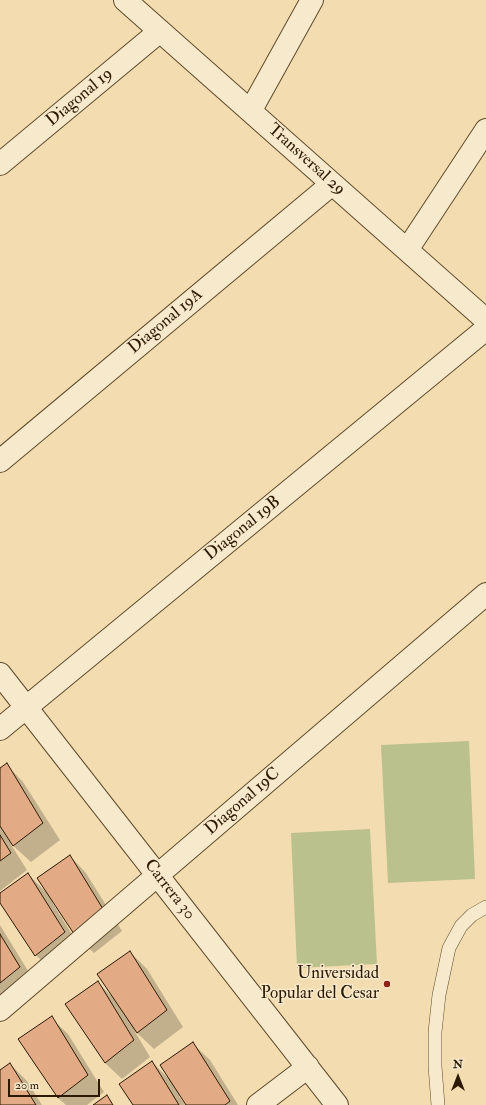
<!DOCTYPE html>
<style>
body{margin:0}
#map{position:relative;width:486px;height:1105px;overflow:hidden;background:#f3ddb0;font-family:"IM FELL Double Pica",serif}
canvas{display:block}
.north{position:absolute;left:438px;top:1057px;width:40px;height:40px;-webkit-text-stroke:3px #f7e9cc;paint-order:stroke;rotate:0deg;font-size:11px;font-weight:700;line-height:16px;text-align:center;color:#2c1900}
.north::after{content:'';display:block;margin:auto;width:14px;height:18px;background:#2c1900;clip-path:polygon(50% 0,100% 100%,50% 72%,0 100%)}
.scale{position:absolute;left:8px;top:1079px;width:92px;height:18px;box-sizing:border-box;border:2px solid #2c1900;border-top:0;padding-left:5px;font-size:12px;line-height:14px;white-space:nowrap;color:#2c1900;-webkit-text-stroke:3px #f7e9cc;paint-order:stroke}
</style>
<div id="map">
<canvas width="486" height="1105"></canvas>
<div class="north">N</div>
<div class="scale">20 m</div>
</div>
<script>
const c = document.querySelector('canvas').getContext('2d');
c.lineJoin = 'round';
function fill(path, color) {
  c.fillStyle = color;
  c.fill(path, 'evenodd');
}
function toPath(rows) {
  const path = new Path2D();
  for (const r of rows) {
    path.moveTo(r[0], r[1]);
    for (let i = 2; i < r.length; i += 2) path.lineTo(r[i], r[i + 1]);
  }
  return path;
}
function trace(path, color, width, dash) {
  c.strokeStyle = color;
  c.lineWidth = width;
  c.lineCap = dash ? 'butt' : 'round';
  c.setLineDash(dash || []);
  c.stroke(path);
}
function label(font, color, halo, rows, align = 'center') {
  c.font = font + ' "IM FELL Double Pica",serif';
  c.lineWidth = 3;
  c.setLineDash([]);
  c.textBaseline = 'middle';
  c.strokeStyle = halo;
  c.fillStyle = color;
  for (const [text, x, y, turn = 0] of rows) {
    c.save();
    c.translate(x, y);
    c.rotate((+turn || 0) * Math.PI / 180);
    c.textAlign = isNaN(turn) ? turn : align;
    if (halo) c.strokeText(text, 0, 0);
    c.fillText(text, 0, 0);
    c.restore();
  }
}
const green = toPath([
 [469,741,475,879,388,883,381,745],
 [370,829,377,964,297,968,291,833]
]);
const shadow = toPath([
 [7,765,23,782,60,840,31,862,10,843,27,870,0,891,0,769],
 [70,856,86,873,122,931,94,953,77,937,53,901,52,902,81,949,52,972,36,955,0,901,0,895,28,874,47,893],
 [0,925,36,984,0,999],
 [130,952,147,969,183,1027,154,1049,134,1030,150,1057,122,1079,105,1063,98,982,112,997],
 [51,1018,68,1034,104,1092,87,1105,66,1105,58,1098,20,1040],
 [193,1044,210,1060,238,1105,187,1105,181,1095,179,1096,185,1105,135,1105,152,1062,170,1080],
 [10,1064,27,1081,42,1105,0,1105,0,1071]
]);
const building = toPath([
 [7,763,43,823,13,846,0,826,0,768,7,763],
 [0,835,11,853,0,861,0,835],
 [70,855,106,914,76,937,37,878,70,855],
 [28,873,65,932,35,956,0,903,0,893,28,873],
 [0,934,20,967,0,983,0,934],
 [130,951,167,1010,137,1033,97,974,130,951],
 [98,981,134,1040,105,1063,65,1004,98,981],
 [52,1016,88,1075,58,1098,18,1039,52,1016],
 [193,1042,230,1101,225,1105,186,1105,160,1065,193,1042],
 [152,1061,179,1105,133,1105,119,1084,152,1061],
 [10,1063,36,1105,0,1105,0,1070,10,1063],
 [107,1095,113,1105,93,1105,107,1095]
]);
const lane = toPath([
 [438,1105,435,1066,435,1032,439,995,449,948,461,926,472,915,486,907]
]);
const street = toPath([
 [125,0,486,320],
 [251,110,312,0],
 [0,164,160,31],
 [407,250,486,130],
 [0,461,332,184],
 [0,674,337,1105],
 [0,729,486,329],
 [0,1010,486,594],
 [258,1105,308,1067]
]);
const markers = [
 [387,984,4,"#8f2418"]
];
const streetNames = [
 ["Diagonal 19",80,98,-40],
 ["Transversal 29",306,160,42],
 ["Diagonal 19A",166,322,-40],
 ["Diagonal 19B",243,529,-39],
 ["Diagonal 19C",243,802,-41],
 ["Carrera 30",169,890,52]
];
const poiNames = [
 ["Universidad",379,974],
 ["Popular del Cesar",379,994]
];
fill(green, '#bac18c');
fill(shadow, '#0003');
fill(building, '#e2ab85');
trace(building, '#2c1900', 1);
trace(lane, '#5e4a2c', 14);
trace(street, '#5e4a2c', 24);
trace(lane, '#f7e9cc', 13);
trace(street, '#f7e9cc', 22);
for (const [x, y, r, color] of markers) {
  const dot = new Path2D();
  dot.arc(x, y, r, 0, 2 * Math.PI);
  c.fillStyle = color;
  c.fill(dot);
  trace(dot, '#f7e9cc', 1.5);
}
label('17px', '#2c1900', '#f7e9cc', streetNames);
label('17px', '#2c1900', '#f7e9cc', poiNames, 'right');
</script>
